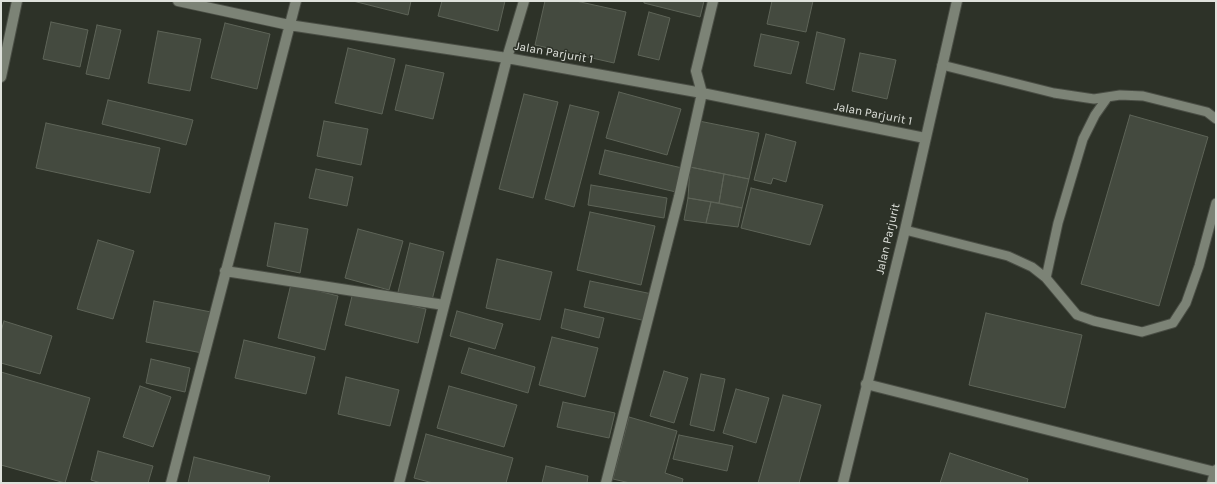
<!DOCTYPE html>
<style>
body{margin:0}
#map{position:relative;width:1217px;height:484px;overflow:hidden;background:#2d3228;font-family:Karla,sans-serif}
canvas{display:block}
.frame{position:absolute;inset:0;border:2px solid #dfe2dc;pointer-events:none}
</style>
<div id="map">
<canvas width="1217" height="484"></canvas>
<div class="frame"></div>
</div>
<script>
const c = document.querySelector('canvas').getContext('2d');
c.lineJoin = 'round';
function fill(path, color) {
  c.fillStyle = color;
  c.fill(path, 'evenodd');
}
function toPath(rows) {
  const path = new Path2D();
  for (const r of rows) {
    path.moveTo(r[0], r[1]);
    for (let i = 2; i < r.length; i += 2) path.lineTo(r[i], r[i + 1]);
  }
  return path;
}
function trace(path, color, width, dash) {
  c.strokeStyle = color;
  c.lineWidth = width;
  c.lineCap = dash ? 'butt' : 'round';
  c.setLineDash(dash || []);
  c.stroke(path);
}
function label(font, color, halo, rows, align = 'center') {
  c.font = font + ' Karla,sans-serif';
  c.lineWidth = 3;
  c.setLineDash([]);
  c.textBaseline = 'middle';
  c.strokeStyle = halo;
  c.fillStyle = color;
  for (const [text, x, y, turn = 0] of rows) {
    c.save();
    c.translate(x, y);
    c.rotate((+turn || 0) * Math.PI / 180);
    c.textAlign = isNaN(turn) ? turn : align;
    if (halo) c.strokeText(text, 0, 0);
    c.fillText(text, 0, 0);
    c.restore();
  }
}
const building = toPath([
 [353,1,411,1,408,15,353,1],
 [442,1,505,1,498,31,438,16,442,1],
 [545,1,576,1,626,12,614,63,535,45,545,1],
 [644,1,704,1,700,17,644,3,644,1],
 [772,1,813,1,806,32,767,24,772,1],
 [649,12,670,18,659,60,638,55,649,12],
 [51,22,88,30,80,67,43,59,51,22],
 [225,23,270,34,257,89,211,78,225,23],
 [97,25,121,30,109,79,86,74,97,25],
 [158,31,201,39,190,91,148,83,158,31],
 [817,32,845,39,834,90,806,83,817,32],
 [761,34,799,42,791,74,754,66,761,34],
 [348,48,395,59,382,114,335,103,348,48],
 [860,53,896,60,887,99,852,91,860,53],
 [406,65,444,73,433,119,395,110,406,65],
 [619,92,681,109,667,155,606,138,619,92],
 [524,94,558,102,533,198,499,189,524,94],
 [108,100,193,120,186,145,102,124,108,100],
 [570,105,599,112,574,207,545,199,570,105],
 [1130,115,1208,137,1159,306,1081,284,1130,115],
 [324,121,368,129,361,165,317,156,324,121],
 [699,121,759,133,749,179,690,167,699,121],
 [46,123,160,148,150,193,36,168,46,123],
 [766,134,796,142,786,182,773,178,771,184,754,180,766,134],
 [605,150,682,168,676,192,599,174,605,150],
 [690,167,724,174,719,203,688,198,690,167],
 [316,169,353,177,347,206,309,198,316,169],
 [724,174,749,179,742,208,719,203,724,174],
 [591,185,667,198,664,218,588,205,591,185],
 [751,188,823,205,810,245,741,228,751,188],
 [688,198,711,202,706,223,684,220,688,198],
 [711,202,742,208,738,227,706,223,711,202],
 [590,212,655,226,641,285,577,270,590,212],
 [275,223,308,229,300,273,267,266,275,223],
 [358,229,403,241,389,290,345,278,358,229],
 [98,240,134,251,113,319,77,309,98,240],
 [410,243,444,252,432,300,398,292,410,243],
 [497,259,552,272,540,320,486,308,497,259],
 [590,281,652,294,646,321,584,307,590,281],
 [291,284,338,296,325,350,278,338,291,284],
 [353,292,426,309,418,343,345,325,353,292],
 [154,301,211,312,202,353,146,342,154,301],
 [565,309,604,318,599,338,561,328,565,309],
 [457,311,503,324,495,349,450,336,457,311],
 [986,313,1082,335,1065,408,969,385,986,313],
 [4,321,52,336,40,374,1,363,1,331,4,321],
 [552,337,598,348,585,397,539,385,552,337],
 [244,340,315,357,306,394,235,378,244,340],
 [469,348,535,367,528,393,461,373,469,348],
 [151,359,190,368,185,392,146,383,151,359],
 [664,371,688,378,674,423,650,416,664,371],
 [1,372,90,398,65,483,1,465,1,372],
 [701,374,725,379,714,431,690,425,701,374],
 [346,377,399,390,390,426,338,414,346,377],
 [140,386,171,397,153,447,123,437,140,386],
 [449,386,517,405,504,447,437,428,449,386],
 [736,389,769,398,756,443,723,433,736,389],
 [783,395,821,405,799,483,758,483,783,395],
 [563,402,615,413,609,438,557,427,563,402],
 [629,417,677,431,665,473,683,479,682,483,630,483,613,479,629,417],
 [426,434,513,458,506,483,433,483,414,478,426,434],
 [679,435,733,446,727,471,673,459,679,435],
 [98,451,153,466,148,483,101,483,91,480,98,451],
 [950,453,1028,479,1027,483,940,483,950,453],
 [194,457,270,476,268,483,188,483,194,457],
 [546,466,588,476,587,483,542,483,546,466]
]);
const service = toPath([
 [942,65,1054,93,1094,99,1120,95,1143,96,1207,112,1216,119],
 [905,230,1008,256,1032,267,1046,278,1077,315,1094,321,1142,332,1173,323,1186,303,1199,266,1216,203],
 [1046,278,1058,223,1083,139,1095,115,1107,98]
]);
const minor = toPath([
 [178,1,289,25,507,58,702,93,925,138],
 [1,77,17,1],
 [225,271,444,305],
 [866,384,1215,472,1216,470],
 [171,483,296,1],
 [399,483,507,58,524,1],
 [606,483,679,197,702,93,696,71,713,1],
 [1212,483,1215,472]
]);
const tertiary = toPath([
 [843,483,905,230,957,1]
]);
const streetNames = [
 ["Jalan Parjurit 1",554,53,10],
 ["Jalan Parjurit 1",873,114,11],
 ["Jalan Parjurit",888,239,-77]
];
fill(building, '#444a3f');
trace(building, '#5e6458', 1);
trace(service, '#4a4e45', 11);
trace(minor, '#4a4e45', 12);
trace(tertiary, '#4a4e45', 12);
trace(service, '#7c8376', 9);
trace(minor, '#7c8376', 10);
trace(tertiary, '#7c8376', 10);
label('12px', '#dfe2dc', '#2d3228', streetNames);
</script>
